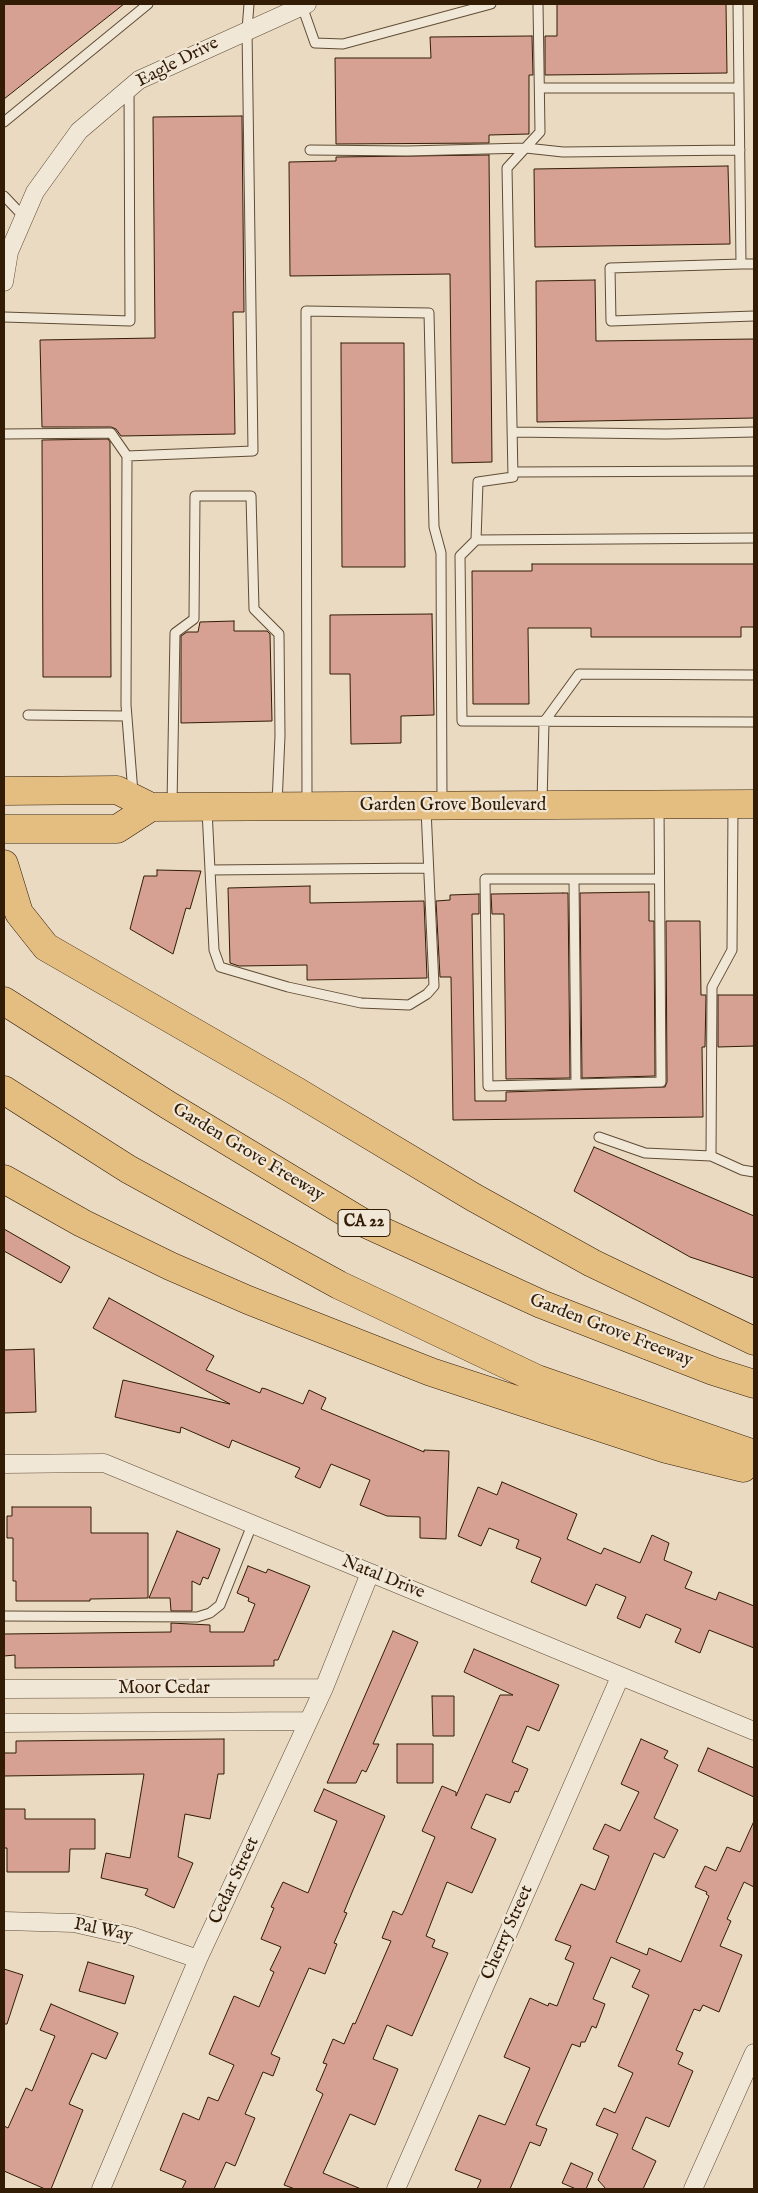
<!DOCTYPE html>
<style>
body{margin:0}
#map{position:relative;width:758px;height:2193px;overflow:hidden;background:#e9dac1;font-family:"IM FELL English",serif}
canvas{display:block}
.frame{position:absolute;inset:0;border:5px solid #321c06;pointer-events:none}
</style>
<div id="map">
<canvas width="758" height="2193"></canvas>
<div class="frame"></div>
</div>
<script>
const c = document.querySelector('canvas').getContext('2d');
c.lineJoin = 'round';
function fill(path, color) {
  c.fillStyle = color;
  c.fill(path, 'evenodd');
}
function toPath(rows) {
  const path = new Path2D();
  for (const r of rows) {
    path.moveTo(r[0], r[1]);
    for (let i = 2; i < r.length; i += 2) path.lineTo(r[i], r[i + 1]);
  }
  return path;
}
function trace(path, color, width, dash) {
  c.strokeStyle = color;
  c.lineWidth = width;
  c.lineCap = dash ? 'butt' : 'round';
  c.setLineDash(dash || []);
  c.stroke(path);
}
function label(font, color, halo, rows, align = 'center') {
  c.font = font + ' "IM FELL English",serif';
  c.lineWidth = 4.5;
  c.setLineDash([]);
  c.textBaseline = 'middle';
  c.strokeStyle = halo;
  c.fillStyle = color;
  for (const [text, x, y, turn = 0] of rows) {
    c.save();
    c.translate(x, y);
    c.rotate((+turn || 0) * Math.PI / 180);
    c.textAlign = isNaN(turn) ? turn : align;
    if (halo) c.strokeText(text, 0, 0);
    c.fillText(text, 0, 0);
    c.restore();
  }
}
const building = toPath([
 [4,4,124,4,4,99,4,4],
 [557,4,726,4,727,73,545,75,545,36,557,36,557,4],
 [532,36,533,75,529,75,529,134,489,135,489,143,336,144,335,58,431,58,430,37,532,36],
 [242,116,244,312,233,312,235,434,121,436,116,429,111,427,42,427,40,340,155,338,153,117,242,116],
 [489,155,492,462,452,463,450,274,290,276,289,162,336,161,336,157,489,155],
 [728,166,730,244,535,247,534,169,728,166],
 [595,280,596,341,754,339,754,418,537,422,536,281,595,280],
 [341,343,404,343,405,567,342,567,341,343],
 [108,439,110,442,111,677,43,677,42,440,108,439],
 [532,564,754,564,754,627,741,627,741,637,591,637,591,628,528,628,529,704,473,704,472,571,532,571,532,564],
 [432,614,434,715,401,716,401,743,351,744,350,674,330,674,330,615,432,614],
 [234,621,234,631,267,631,270,634,272,721,181,723,181,636,187,632,198,632,200,622,234,621],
 [157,870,201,871,190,909,186,908,173,954,130,929,144,876,157,876,157,870],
 [310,886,310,903,424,901,427,978,307,980,307,965,239,966,230,963,228,888,310,886],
 [649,892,649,921,654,921,655,1076,582,1078,580,893,649,892],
 [563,893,568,893,570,1078,506,1079,504,914,492,914,491,894,563,893],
 [479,894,479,914,472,914,475,1101,506,1101,506,1092,665,1087,667,1082,666,921,700,921,701,995,706,995,705,1047,702,1047,703,1117,453,1120,451,977,440,977,436,901,450,900,450,895,479,894],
 [718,995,754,995,754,1046,718,1047,718,995],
 [594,1147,754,1216,754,1278,690,1257,574,1191,594,1147],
 [4,1229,70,1267,61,1283,4,1251,4,1229],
 [109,1298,214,1356,206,1370,260,1393,262,1388,266,1389,303,1404,309,1390,326,1398,321,1409,424,1452,424,1450,449,1451,446,1539,420,1538,420,1517,387,1516,360,1505,370,1480,331,1464,320,1488,295,1477,300,1468,232,1440,229,1448,181,1427,180,1433,115,1417,123,1380,230,1404,93,1328,109,1298],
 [34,1349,36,1412,4,1413,4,1350,34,1349],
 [502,1482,577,1514,567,1539,601,1554,604,1548,640,1563,652,1535,669,1543,664,1560,692,1572,685,1588,716,1600,719,1592,754,1606,754,1648,709,1630,700,1653,675,1642,681,1629,646,1614,640,1628,617,1618,626,1597,596,1584,586,1606,531,1582,541,1558,516,1548,519,1540,489,1528,481,1546,458,1536,478,1487,497,1495,502,1482],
 [12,1507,91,1507,91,1533,148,1533,148,1598,90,1599,90,1601,16,1601,16,1581,13,1581,13,1538,7,1538,7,1516,12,1516,12,1507],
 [177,1531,220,1549,208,1579,203,1577,200,1585,192,1581,192,1611,171,1611,170,1598,149,1598,177,1531],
 [248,1566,266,1573,268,1569,310,1586,278,1660,274,1660,274,1666,15,1668,15,1655,4,1656,4,1634,171,1632,171,1623,210,1625,210,1632,244,1632,255,1604,248,1601,249,1598,237,1593,248,1566],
 [393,1631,418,1642,373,1744,379,1744,366,1772,362,1770,356,1783,327,1783,393,1631],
 [474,1649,559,1685,539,1731,527,1726,512,1762,528,1769,518,1792,515,1791,510,1803,486,1794,471,1828,496,1839,472,1893,447,1882,426,1936,435,1940,432,1947,448,1953,412,2036,387,2025,373,2059,398,2069,375,2125,350,2114,323,2173,361,2189,295,2189,284,2185,323,2094,316,2090,327,2064,323,2063,333,2039,344,2044,353,2023,355,2024,391,1941,382,1938,393,1911,402,1915,405,1909,435,1837,422,1831,442,1786,456,1792,456,1796,500,1695,513,1695,464,1672,474,1649],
 [432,1696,454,1696,454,1736,433,1736,432,1696],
 [224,1739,224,1774,218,1774,210,1819,185,1814,178,1857,193,1863,174,1908,145,1895,148,1889,101,1878,106,1853,130,1858,144,1774,4,1776,4,1753,16,1753,16,1741,224,1739],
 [641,1739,668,1751,664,1758,678,1765,654,1818,678,1830,664,1858,654,1853,616,1942,647,1955,649,1948,681,1962,709,1896,706,1894,707,1892,695,1887,705,1866,716,1871,727,1847,740,1852,754,1821,754,1887,744,1882,727,1919,731,1921,720,1946,742,1955,719,2012,703,2005,700,2011,694,2009,676,2050,683,2053,678,2064,693,2071,669,2127,646,2117,632,2149,656,2161,643,2189,606,2189,598,2180,618,2134,596,2125,604,2108,615,2113,633,2073,618,2066,649,1995,632,1987,640,1970,611,1957,593,1999,605,2004,596,2028,592,2026,585,2042,581,2042,580,2047,572,2044,536,2125,547,2129,540,2146,530,2142,510,2189,477,2189,481,2180,455,2170,479,2115,505,2125,530,2068,504,2057,530,1998,548,2006,549,2003,557,2006,574,1963,565,1959,571,1946,555,1940,581,1884,595,1890,609,1856,593,1849,605,1824,620,1831,639,1792,621,1784,641,1739],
 [397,1744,433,1744,433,1783,397,1783,397,1744],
 [708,1748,754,1768,754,1797,698,1771,708,1748],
 [324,1789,385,1816,353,1890,344,1912,347,1913,334,1943,337,1944,325,1974,309,1968,271,2054,280,2058,273,2076,263,2072,245,2114,255,2118,235,2166,226,2162,214,2189,182,2189,186,2181,160,2170,183,2113,199,2120,208,2097,218,2101,234,2065,209,2054,234,1996,259,2007,274,1972,270,1970,281,1947,261,1939,274,1908,271,1907,283,1882,308,1893,337,1821,314,1811,324,1789],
 [4,1809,25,1809,25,1819,95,1819,95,1849,70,1849,69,1872,7,1872,7,1848,4,1848,4,1809],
 [88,1962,134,1976,125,2004,79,1991,88,1962],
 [4,1969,23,1975,7,2024,4,2024,4,1969],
 [51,2004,118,2033,106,2059,92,2053,69,2104,83,2110,51,2189,45,2189,4,2171,4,2126,8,2128,26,2088,32,2091,55,2036,40,2030,51,2004],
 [571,2163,593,2173,586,2189,576,2189,562,2183,571,2163]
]);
const lane = toPath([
 [738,4,741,264,754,264],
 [302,6,315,43,343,44,491,4],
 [540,88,739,88],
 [4,122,148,4],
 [310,150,407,151,526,148,563,152,740,150],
 [4,196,24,217],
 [741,264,610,268,611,321,754,316],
 [4,317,130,321,129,89],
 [512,432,666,434,754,432],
 [4,434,111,433,127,456],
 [513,472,754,471],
 [754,538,476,540,460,556,462,721,754,722],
 [476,540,478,482,513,477,507,168,540,132,538,4],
 [28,715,127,716],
 [133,793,126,705,127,456,253,451,247,30,249,4],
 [307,802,306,311,429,313,434,527,441,553,442,803],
 [542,803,544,722,579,674,754,675],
 [172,804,175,633,194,619,195,496,251,496,254,609,279,634,280,736,277,804],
 [659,807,661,1082,488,1086,485,879,659,879],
 [207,810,214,950,220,967,288,987,361,1003,409,1005,427,994,434,986,426,809],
 [210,870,428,868],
 [574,879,576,1084],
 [599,1137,645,1153,711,1156,742,1170,754,1172],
 [711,1156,712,987,732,950,733,807],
 [4,1616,197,1617,210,1613,220,1605,252,1525]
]);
const street = toPath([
 [4,282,9,252,35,192,79,131,139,80,307,4],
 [4,1464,104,1463,754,1731],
 [4,1689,324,1688],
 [4,1723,308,1721],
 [4,1921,74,1923,131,1936,198,1959],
 [101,2189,198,1959,324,1688,370,1573],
 [396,2189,620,1677],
 [693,2189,754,2053]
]);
const primary = toPath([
 [4,791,117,790,151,807,754,804],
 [4,829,117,829,151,807]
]);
const highway = toPath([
 [4,864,19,913,46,947,296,1091,473,1197,592,1263,754,1341],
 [4,1001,168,1105,360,1221,541,1304,713,1371,754,1384],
 [4,1090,128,1169,339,1285,537,1379,754,1454],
 [4,1179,82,1223,170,1266,248,1300,431,1372,666,1449,743,1468]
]);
const shields = [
 [364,1223,52]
];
const shieldNames = [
 ["CA 22",364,1223]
];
const streetNames = [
 ["Eagle Drive",178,63,-27],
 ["Garden Grove Boulevard",453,806],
 ["Garden Grove Freeway",248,1153,31],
 ["Garden Grove Freeway",611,1331,21],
 ["Natal Drive",383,1578,22],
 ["Moor Cedar",164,1689],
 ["Cedar Street",235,1881,-65],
 ["Pal Way",103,1931,12],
 ["Cherry Street",508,1933,-66]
];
fill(building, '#d6a093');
trace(building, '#321c06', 1);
trace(lane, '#604c35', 11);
trace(street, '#604c35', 19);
trace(primary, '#321c06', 29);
trace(highway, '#321c06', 29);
trace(lane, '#f1e7d7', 9);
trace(street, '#f1e7d7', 18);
trace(primary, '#e4bd80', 28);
trace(highway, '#e4bd80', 28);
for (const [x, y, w] of shields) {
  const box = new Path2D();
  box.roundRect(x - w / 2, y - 13.5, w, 27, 4);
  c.fillStyle = '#f1e7d7';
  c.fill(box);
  trace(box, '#321c06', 1);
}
label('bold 16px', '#321c06', null, shieldNames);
label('18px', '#321c06', '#f1e7d7', streetNames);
</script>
